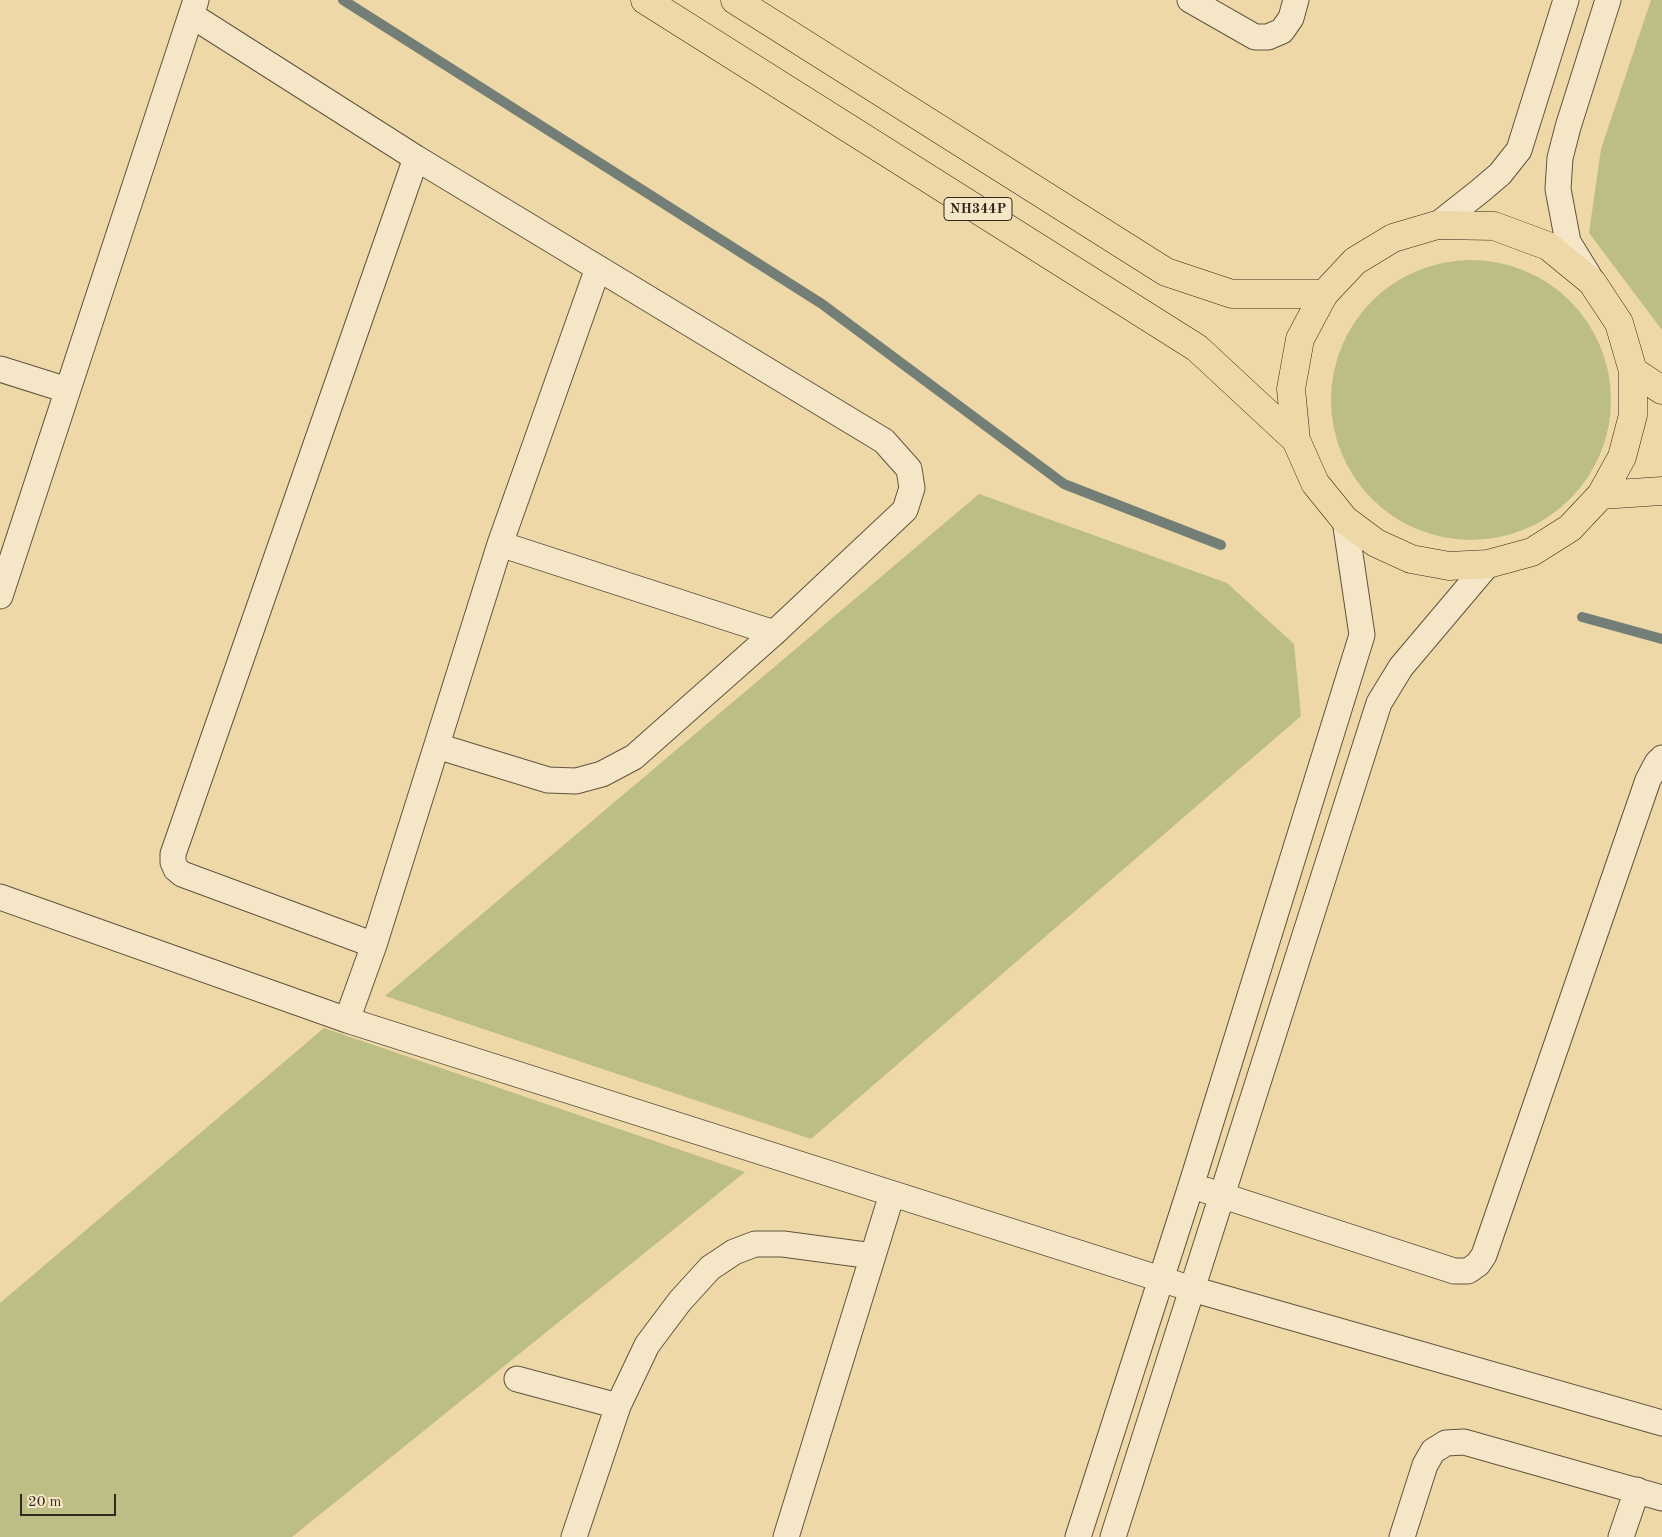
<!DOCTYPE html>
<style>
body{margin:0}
#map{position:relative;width:1662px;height:1537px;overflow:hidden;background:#eed8a7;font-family:"Old Standard TT",serif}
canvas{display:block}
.scale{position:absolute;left:20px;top:1494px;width:96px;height:22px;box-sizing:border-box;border:2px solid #32281b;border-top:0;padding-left:6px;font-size:15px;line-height:18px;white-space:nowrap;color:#32281b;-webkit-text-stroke:4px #f4e6c6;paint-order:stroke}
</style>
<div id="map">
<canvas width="1662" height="1537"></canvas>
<div class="scale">20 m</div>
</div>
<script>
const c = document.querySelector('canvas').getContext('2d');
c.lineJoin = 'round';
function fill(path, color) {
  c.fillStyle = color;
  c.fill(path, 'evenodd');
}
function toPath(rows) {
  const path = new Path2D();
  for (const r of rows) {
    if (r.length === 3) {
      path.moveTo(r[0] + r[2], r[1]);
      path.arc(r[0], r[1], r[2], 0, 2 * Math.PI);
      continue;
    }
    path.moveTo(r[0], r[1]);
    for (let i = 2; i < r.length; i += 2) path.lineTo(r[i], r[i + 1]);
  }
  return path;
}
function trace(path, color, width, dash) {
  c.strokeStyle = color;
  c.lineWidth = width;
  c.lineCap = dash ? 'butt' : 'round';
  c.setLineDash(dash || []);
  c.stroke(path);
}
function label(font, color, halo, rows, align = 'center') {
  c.font = font + ' "Old Standard TT",serif';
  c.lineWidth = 4;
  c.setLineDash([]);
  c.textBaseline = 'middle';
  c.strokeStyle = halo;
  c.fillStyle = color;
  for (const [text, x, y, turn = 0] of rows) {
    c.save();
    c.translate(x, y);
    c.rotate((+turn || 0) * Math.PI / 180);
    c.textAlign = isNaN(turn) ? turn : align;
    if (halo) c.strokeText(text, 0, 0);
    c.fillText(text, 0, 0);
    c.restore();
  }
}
const green = toPath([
 [1651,0,1662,0,1662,330,1589,233,1601,149],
 [1471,400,140],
 [979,494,1227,583,1294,644,1301,716,811,1139,385,996],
 [324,1028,745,1172,292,1537,0,1537,0,1303]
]);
const stream = toPath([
 [343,0,822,304,1064,484,1221,545],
 [1582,617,1662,639]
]);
const street = toPath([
 [1190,0,1255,37,1268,37,1282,31,1291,18,1296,0],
 [191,15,416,158,884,441,909,469,912,488,905,510,774,633,634,757,602,774,576,781,548,780,437,746],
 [1437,225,1480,191,1500,174,1519,150,1566,0],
 [1589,276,1568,242,1558,189,1560,158,1568,127,1608,0],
 [0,369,67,390],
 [500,544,774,633],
 [0,596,196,0],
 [0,897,347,1020,1192,1289,1662,1423],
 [374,945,182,874,176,869,173,862,173,854,416,158],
 [347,1020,374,945,500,544,598,268],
 [1205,1190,1454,1271,1468,1271,1478,1264,1484,1255,1648,780,1657,763,1662,758],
 [517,1379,618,1406],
 [574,1537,618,1406,647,1345,680,1301,710,1268,734,1252,755,1244,783,1244,873,1256],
 [786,1537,892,1194],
 [1078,1537,1191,1186,1362,635,1345,520],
 [1113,1537,1379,703,1401,667,1488,564],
 [1402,1537,1425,1465,1433,1451,1446,1443,1464,1442,1662,1498],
 [1621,1537,1637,1490]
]);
const highway = toPath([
 [645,0,1197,348,1296,440],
 [735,0,1166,272,1232,294,1324,294],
 [1633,371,1633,415,1622,457,1601,495,1570,528,1532,552,1488,564,1449,566,1411,559,1376,543,1345,520,1315,483,1296,440,1291,389,1300,339,1324,294,1355,261,1393,238,1437,225,1494,226,1548,246,1592,282,1619,323,1633,371,1662,390],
 [1601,495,1662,491]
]);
const shields = [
 [978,209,68]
];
const shieldNames = [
 ["NH344P",978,209]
];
fill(green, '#bcbe85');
trace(stream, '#737e77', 10);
trace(street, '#61543e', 27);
trace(highway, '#32281b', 29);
trace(street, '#f4e6c6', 25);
trace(highway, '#eed8a7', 28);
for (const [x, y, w] of shields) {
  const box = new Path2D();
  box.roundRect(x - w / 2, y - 11.5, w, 23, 4);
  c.fillStyle = '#f4e6c6';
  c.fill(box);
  trace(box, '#32281b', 1);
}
label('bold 14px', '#32281b', null, shieldNames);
</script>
